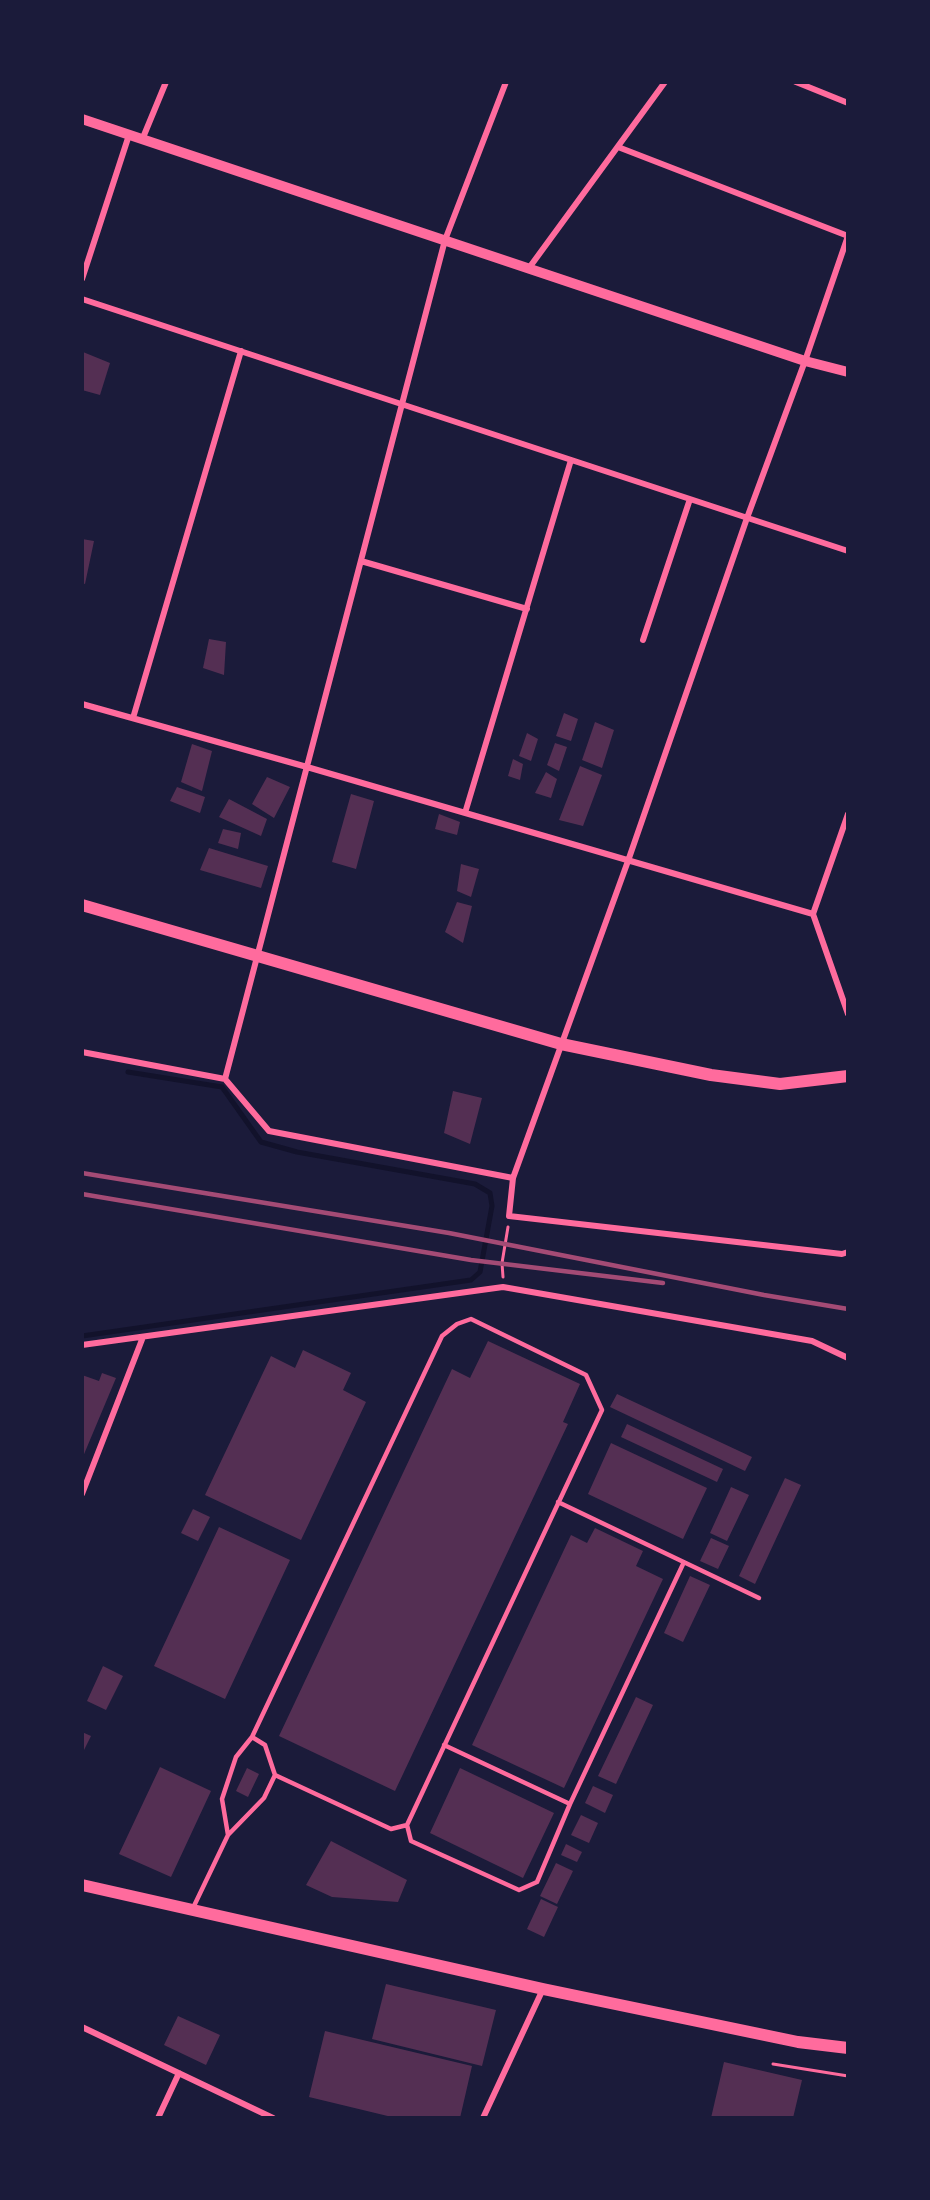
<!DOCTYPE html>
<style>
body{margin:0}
#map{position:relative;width:930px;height:2200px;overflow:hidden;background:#1b1b3a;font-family:Quicksand,sans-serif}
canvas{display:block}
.frame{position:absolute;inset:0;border:84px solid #1b1b3a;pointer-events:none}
</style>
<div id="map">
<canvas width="930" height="2200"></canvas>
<div class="frame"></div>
</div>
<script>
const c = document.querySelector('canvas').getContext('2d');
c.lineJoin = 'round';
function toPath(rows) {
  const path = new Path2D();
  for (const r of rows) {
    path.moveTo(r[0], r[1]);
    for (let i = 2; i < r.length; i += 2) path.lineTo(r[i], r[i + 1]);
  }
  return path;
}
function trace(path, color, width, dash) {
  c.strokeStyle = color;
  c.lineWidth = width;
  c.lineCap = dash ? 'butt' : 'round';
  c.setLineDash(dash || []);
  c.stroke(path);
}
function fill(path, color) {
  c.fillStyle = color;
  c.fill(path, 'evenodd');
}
const stream = toPath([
 [82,1336,471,1280,480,1272,492,1206,490,1193,475,1184,297,1152,261,1142,222,1087,128,1072]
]);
const building = toPath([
 [83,352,110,363,100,395,82,390],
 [82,539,94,541,85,584,82,583],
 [209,639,226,642,224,675,203,668],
 [564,713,578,719,571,741,556,736],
 [595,722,614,730,602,768,582,760],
 [527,733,538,739,531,761,519,756],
 [555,743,567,747,559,771,547,765],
 [192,744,212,751,202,791,181,782],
 [513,759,523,764,520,780,508,776],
 [580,766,602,775,583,826,559,820],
 [546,772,557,779,551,798,535,793],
 [267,777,290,787,274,818,252,804],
 [177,787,205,797,200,813,170,801],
 [351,794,374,801,356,869,332,862],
 [229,799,267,819,261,836,219,817],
 [439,814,460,822,457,835,435,829],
 [223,829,241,833,238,849,218,843],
 [209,848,268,866,261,888,200,870],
 [461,864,479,869,471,897,457,891],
 [457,902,472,906,463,943,445,932],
 [453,1091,482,1098,470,1144,444,1133],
 [488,1341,580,1384,563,1422,568,1424,395,1791,279,1736,452,1369,470,1378],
 [303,1350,351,1373,343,1390,366,1402,301,1540,205,1495,271,1356,295,1368],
 [102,1373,116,1378,82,1459,82,1375,99,1381],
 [617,1394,752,1457,745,1471,610,1407],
 [627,1424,723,1469,717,1482,621,1437],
 [611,1443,707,1488,683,1539,588,1494],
 [785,1478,801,1485,755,1584,739,1576],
 [731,1487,749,1495,727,1541,710,1533],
 [193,1509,210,1517,198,1541,181,1533],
 [219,1527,290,1560,225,1699,154,1666],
 [595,1528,643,1551,636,1566,663,1579,564,1788,472,1745,571,1535,587,1543],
 [711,1538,729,1546,718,1569,700,1561],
 [690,1576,710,1585,683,1642,664,1633],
 [103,1666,123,1676,106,1710,87,1701],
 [636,1697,653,1705,616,1784,598,1776],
 [82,1732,91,1736,82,1754],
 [160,1767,211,1791,171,1877,119,1854],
 [247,1768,259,1774,248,1797,236,1791],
 [460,1768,554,1813,523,1878,430,1833],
 [593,1786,613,1795,605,1813,585,1803],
 [581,1815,598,1823,589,1843,571,1835],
 [331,1841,407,1880,398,1902,332,1897,306,1885],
 [566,1844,582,1852,577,1862,561,1855],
 [556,1863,573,1871,557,1904,540,1896],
 [541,1899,558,1907,544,1937,527,1929],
 [386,1984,496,2010,482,2066,372,2039],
 [178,2016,220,2035,206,2065,164,2045],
 [325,2031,472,2066,460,2118,396,2118,309,2097],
 [724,2062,802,2080,793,2118,711,2118]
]);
const path = toPath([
 [503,1277,502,1263,508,1227],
 [773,2064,848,2076]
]);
const service = toPath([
 [558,1502,759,1598],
 [252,1737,442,1336,457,1324,471,1319,586,1375,602,1410,407,1825,391,1829,275,1775],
 [252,1737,265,1745,275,1775,264,1798,228,1835,222,1799,236,1757,252,1737],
 [444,1745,570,1804],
 [407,1825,411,1841,519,1890,537,1882,570,1804,684,1562],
 [193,1908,228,1835]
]);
const minor = toPath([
 [796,82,848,103],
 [142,140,166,82],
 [529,268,665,82],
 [82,279,129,135],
 [82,299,848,551],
 [361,561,527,609],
 [643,640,690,499],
 [82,704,307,767,813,914,848,1014],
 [133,718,241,351],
 [465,813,571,460],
 [813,914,848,814],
 [82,1052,225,1079,269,1131,513,1178,628,861,747,518,805,361,848,236,618,147],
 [225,1079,445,240,506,82],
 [513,1178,509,1216,842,1254,848,1252],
 [82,1345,503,1287,812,1341,848,1358],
 [82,1494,143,1337],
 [82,2027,273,2118],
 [158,2118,179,2073],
 [483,2118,543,1989]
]);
const tertiary = toPath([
 [82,119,805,361,848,372]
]);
const secondary = toPath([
 [82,905,561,1044,711,1075,780,1084,848,1076],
 [82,1885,543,1989,798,2042,848,2048]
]);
const rail = toPath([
 [82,1173,449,1233,764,1295,848,1309],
 [82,1194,471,1260,663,1283]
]);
trace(stream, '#12122b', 5);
fill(building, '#542f53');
trace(path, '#ff6b9d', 3);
trace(service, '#ff6b9d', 4.5);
trace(minor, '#ff6b9d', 6);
trace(tertiary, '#ff6b9d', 10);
trace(secondary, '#ff6b9d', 12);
trace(rail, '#a44b75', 4.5);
</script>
